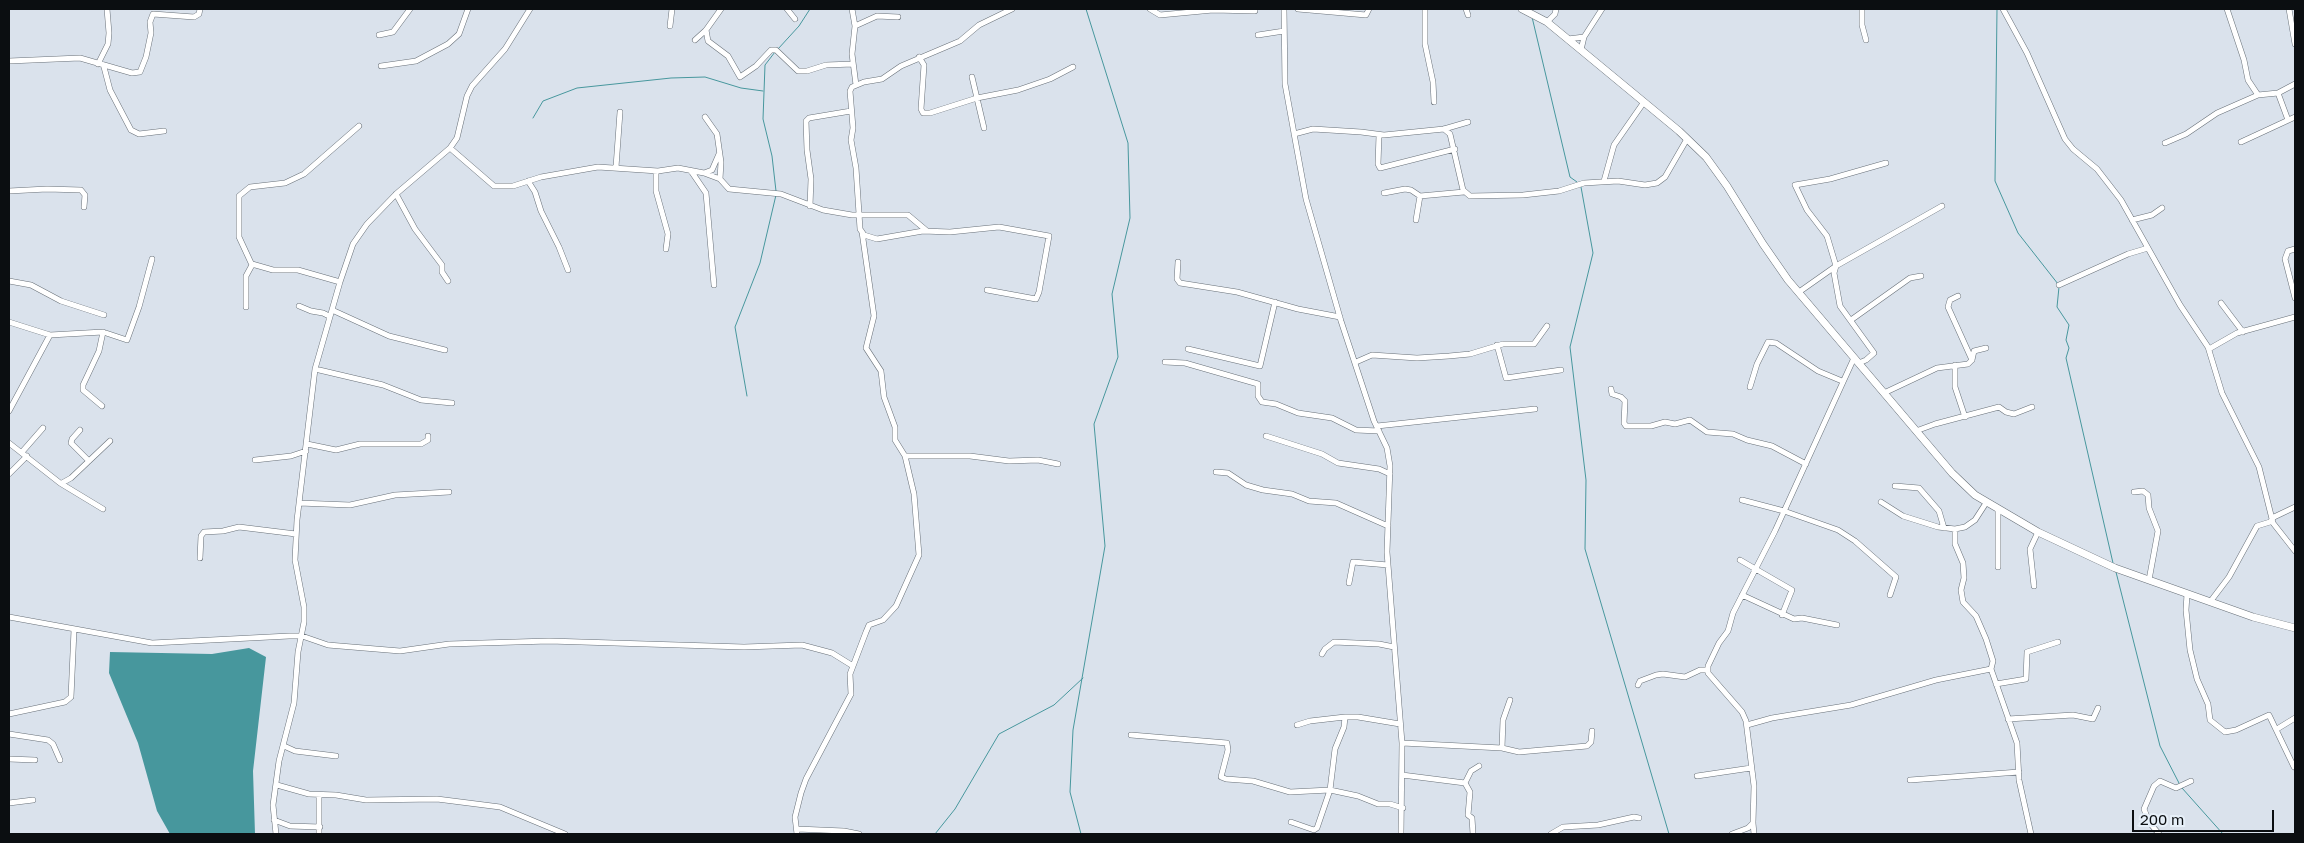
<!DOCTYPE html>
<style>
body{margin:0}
#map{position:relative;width:2304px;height:843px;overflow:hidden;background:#dae2ec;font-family:"Golos Text",sans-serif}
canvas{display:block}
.frame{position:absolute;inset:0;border:10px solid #0b0e11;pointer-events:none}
.scale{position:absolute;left:2132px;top:810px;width:142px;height:22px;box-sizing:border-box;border:2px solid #0b0e11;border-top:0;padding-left:6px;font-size:15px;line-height:18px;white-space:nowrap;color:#0b0e11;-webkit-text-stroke:4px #e7f0f9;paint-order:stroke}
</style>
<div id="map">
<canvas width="2304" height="843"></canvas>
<div class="frame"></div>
<div class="scale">200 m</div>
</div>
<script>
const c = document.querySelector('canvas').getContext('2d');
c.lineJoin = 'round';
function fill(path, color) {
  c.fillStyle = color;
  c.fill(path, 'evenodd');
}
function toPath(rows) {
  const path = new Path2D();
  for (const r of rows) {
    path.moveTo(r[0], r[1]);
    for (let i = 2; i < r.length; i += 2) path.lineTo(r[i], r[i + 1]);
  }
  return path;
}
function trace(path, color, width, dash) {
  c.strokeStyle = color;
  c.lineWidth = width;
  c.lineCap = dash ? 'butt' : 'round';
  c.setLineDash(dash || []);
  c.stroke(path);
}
const water = toPath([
 [249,648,266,657,253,771,255,834,170,834,157,811,138,743,109,673,110,652,212,654]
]);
const stream = toPath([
 [1997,9,1995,181,2018,233,2058,284],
 [1532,17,1570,177,1577,182],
 [778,49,799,26,810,9],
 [775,52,765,65,763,119,772,156,776,191],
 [533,118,543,101,577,88,671,78,705,77,741,88,763,91],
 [1581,187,1593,253,1570,347,1586,480,1585,549,1669,834],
 [2059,287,2057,307,2069,325,2066,340,2069,348,2066,358,2113,563],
 [747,396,735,327,760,263,776,195],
 [2116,572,2160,746,2180,785],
 [2182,788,2223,834],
 [935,834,955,809,999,734,1054,705,1083,678],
 [1081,834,1070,792,1073,730,1105,546,1094,424,1118,357,1112,294,1130,218,1128,143,1086,9]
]);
const street = toPath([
 [787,9,795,19],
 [852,9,855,26,852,54,856,85],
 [1150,9,1160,15,1213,10,1255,11],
 [1284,9,1285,84,1306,199,1341,321,1374,421,1387,448,1390,466,1387,552,1402,743,1401,834],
 [1298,9,1366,15,1369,9],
 [1425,9,1425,44,1433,82,1434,102],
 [1466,9,1468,15],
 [1862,9,1862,25,1866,40],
 [2003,9,2027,53,2065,139,2073,149,2097,169,2121,200,2180,305,2208,347,2222,393,2259,467,2273,523,2295,551],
 [2227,9,2244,60,2248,80,2258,95,2278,93],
 [2289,9,2295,44],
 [1547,22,1555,14,1556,9],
 [670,26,672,9],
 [855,26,877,16,898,17],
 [706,30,708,41,728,56,740,77,756,66,771,50,776,50,798,71,807,71,826,65,853,64],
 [379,35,393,32,410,9],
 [1258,35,1284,31],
 [1568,39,1584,37],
 [695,40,706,30,721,9],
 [1581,50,1584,37,1602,9],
 [919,57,924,65,921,109,923,113,930,113,977,98,1018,90,1050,79,1073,67],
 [9,61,80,58,132,73,140,72,146,57,151,33,150,22,153,14,194,17,199,14,200,9],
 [98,64,108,44,109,33,107,9],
 [381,66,416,61,448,44,459,34,468,9],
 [104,67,110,90,131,130,139,134,164,131],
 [972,77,984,128],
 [705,117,717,134,721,162,720,179],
 [2288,120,2278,93,2295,84],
 [1444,129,1450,134,1463,190,1470,196,1523,195,1559,191,1584,183,1618,181,1645,185,1657,183,1665,177,1687,139],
 [1294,134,1313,129,1361,132,1384,135,1444,129,1468,122],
 [1379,135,1378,164,1380,168,1455,149],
 [2241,142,2295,117],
 [2165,143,2186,134,2217,113,2258,95],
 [450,148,494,186,513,186,541,177,598,167,658,171,678,168,704,173,720,179,729,189,781,194,823,210,852,215,908,215,927,231],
 [616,167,620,112],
 [656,171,656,191,668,234,666,249],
 [691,171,706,193,714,285],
 [704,173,712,170,719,154],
 [528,181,535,192,541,211,559,247,568,270],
 [1604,181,1614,145,1644,102],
 [9,191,47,189,81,190,85,195,84,207],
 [1384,193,1405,189,1411,190,1420,196,1464,192],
 [396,194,415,229,442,265,442,272,448,281],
 [810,206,811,179,807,150,806,121,809,118,851,111],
 [1416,220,1420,196],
 [2132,220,2152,215,2162,208],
 [862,232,874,316,866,348,881,371,884,397,895,427,895,440,905,456,970,456,1009,461,1038,460,1058,464],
 [2295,249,2288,251,2285,259,2295,298],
 [1178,262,1177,279,1180,283,1237,292,1298,309,1340,317],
 [252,264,273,270,298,270,340,282],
 [9,281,31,285,61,301,104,315],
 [2059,285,2128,254,2148,248],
 [987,290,1036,299,1039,292,1049,236,999,227,950,232,923,231,877,239,864,235,860,229,856,168,851,140,853,128,850,91,852,87,864,82,882,79,901,66,960,41,979,25,1012,9],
 [1799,292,1836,266,1942,206],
 [1958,296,1950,300,1948,307,1972,360],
 [2221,303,2243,332],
 [299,306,311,311,323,313,329,316,329,319],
 [246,307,246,276,252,265,239,237,239,196,250,187,285,183,304,174,359,126],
 [332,310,389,336,445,350],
 [1851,320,1910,278,1921,276],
 [9,322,50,335,103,332],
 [1497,345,1506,378,1561,370],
 [1188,349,1260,366,1275,302],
 [2209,349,2237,333,2295,317],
 [1165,362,1185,363,1258,384,1258,396,1262,402,1276,404,1298,413,1332,418,1356,430,1379,431],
 [1356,362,1372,355,1417,358,1449,356,1470,354,1503,344,1534,344,1547,326],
 [1859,363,1866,360,1874,353,1840,306,1834,273,1836,266,1827,236,1807,210,1795,185,1830,179,1886,163],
 [1955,365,1955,387,1965,417],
 [315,369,383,385,421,400,452,403],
 [1750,387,1757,364,1768,342,1776,343,1818,371,1842,381],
 [1611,389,1612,394,1621,397,1625,401,1624,423,1626,426,1651,426,1665,422,1675,424,1690,420,1707,432,1733,434,1747,440,1772,446,1806,464],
 [1884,393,1937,368,1968,364,1972,360,1974,351,1986,348],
 [102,406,83,390,83,385,99,351,103,332,127,340,139,307,152,259],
 [9,411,50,335],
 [1377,426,1535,409],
 [80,430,72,439,71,443,89,461],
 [1916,431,1935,424,1999,407,2006,412,2014,414,2032,407],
 [1266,436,1322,454,1338,463,1379,469,1390,474],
 [9,443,60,483,103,509],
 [307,444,336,450,360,444,421,444,428,440,428,436],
 [22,452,43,428],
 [255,460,291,456,306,451],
 [1216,472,1228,473,1246,485,1263,490,1292,494,1309,501,1336,503,1388,526],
 [9,474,27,456],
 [62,483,71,478,110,441],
 [1895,486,1919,488,1939,511,1944,528],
 [2134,492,2143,491,2148,495,2149,508,2158,531,2149,580],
 [1742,500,1784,511,1838,530,1855,541,1896,577,1890,595],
 [1881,502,1903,516,1938,527,1955,529,1965,527,1975,520,1986,503],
 [299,503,350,505,395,495,449,492],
 [1998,510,1998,567],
 [200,558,201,536,204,532,223,531,239,527,296,534],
 [1740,560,1792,590,1782,615],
 [1349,583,1353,562,1388,565],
 [2034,586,2030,549,2038,532],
 [2187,594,2186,610,2190,650,2197,679,2208,704,2210,720,2225,732,2236,730,2269,715,2294,767],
 [1742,595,1794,619,1802,618,1837,625],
 [2210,602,2229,577,2257,526,2270,522,2274,517,2295,507],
 [9,617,152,643,289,636,302,636,328,645,400,651,449,644,549,641,744,647,802,645,832,653,853,666],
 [1322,654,1325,649,1334,642,1379,644,1394,647],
 [1991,669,2017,743,2019,780,2031,834],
 [1996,684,2026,679,2027,652,2058,642],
 [1638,685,1640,681,1656,675,1663,674,1685,677,1700,670,1707,670],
 [9,714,65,702,71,697,74,630],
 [2008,719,2073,715,2093,719,2098,708],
 [1297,725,1310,721,1345,717,1358,717,1400,724],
 [1747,725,1772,718,1851,705,1936,680,1991,669,1993,661,1986,639,1976,616,1963,602,1961,590,1964,578,1963,563,1955,544,1955,529],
 [2277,729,2295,718],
 [9,734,48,740,53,744,60,760],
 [1131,735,1227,743,1228,750,1221,777,1226,779,1253,781,1290,792,1330,790,1358,796,1378,804,1390,804,1403,808],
 [1402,743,1502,748,1519,752,1587,746,1591,742,1592,731],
 [284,746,295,751,336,756],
 [1502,748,1503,720,1510,700],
 [9,759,35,760],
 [1402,775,1465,783],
 [1697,776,1751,768],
 [1910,780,2019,772],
 [277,785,309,794,336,795,366,800,437,799,500,807,565,834],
 [319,795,319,834],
 [9,803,33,800],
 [274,820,290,826,320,827],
 [1291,822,1314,830,1317,828,1330,790,1335,749,1344,727,1345,717],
 [797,829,844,831,859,834],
 [276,834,273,805,279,761,294,703,298,652,304,622,304,607,295,560,297,520,315,369,340,282,353,244,367,224,396,194,450,148,457,138,467,96,472,86,505,49,530,9],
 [797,834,795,817,801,793,806,779,851,694,850,674,866,632,869,625,883,620,896,606,919,555,914,494,905,456],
 [1473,834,1472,818,1468,815,1470,792,1465,783,1471,771,1479,766],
 [1551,834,1563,827,1598,825,1634,817,1639,818],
 [1732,834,1748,828,1753,823],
 [1754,834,1753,823,1754,786,1746,721,1742,712,1708,673,1708,666,1719,643,1728,631,1733,613,1775,531,1854,358],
 [2159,834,2149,822,2144,809,2154,786,2160,781,2176,788,2191,781]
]);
const secondary = toPath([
 [1522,9,1547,22,1581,50,1679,131,1706,157,1727,186,1763,244,1788,280,1952,473,1975,495,2038,532,2115,568,2253,617,2295,628]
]);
fill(water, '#47979d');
trace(stream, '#47979d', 1);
trace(street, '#687078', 6);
trace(secondary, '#687078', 8);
trace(street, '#fff', 5);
trace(secondary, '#fff', 7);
</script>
